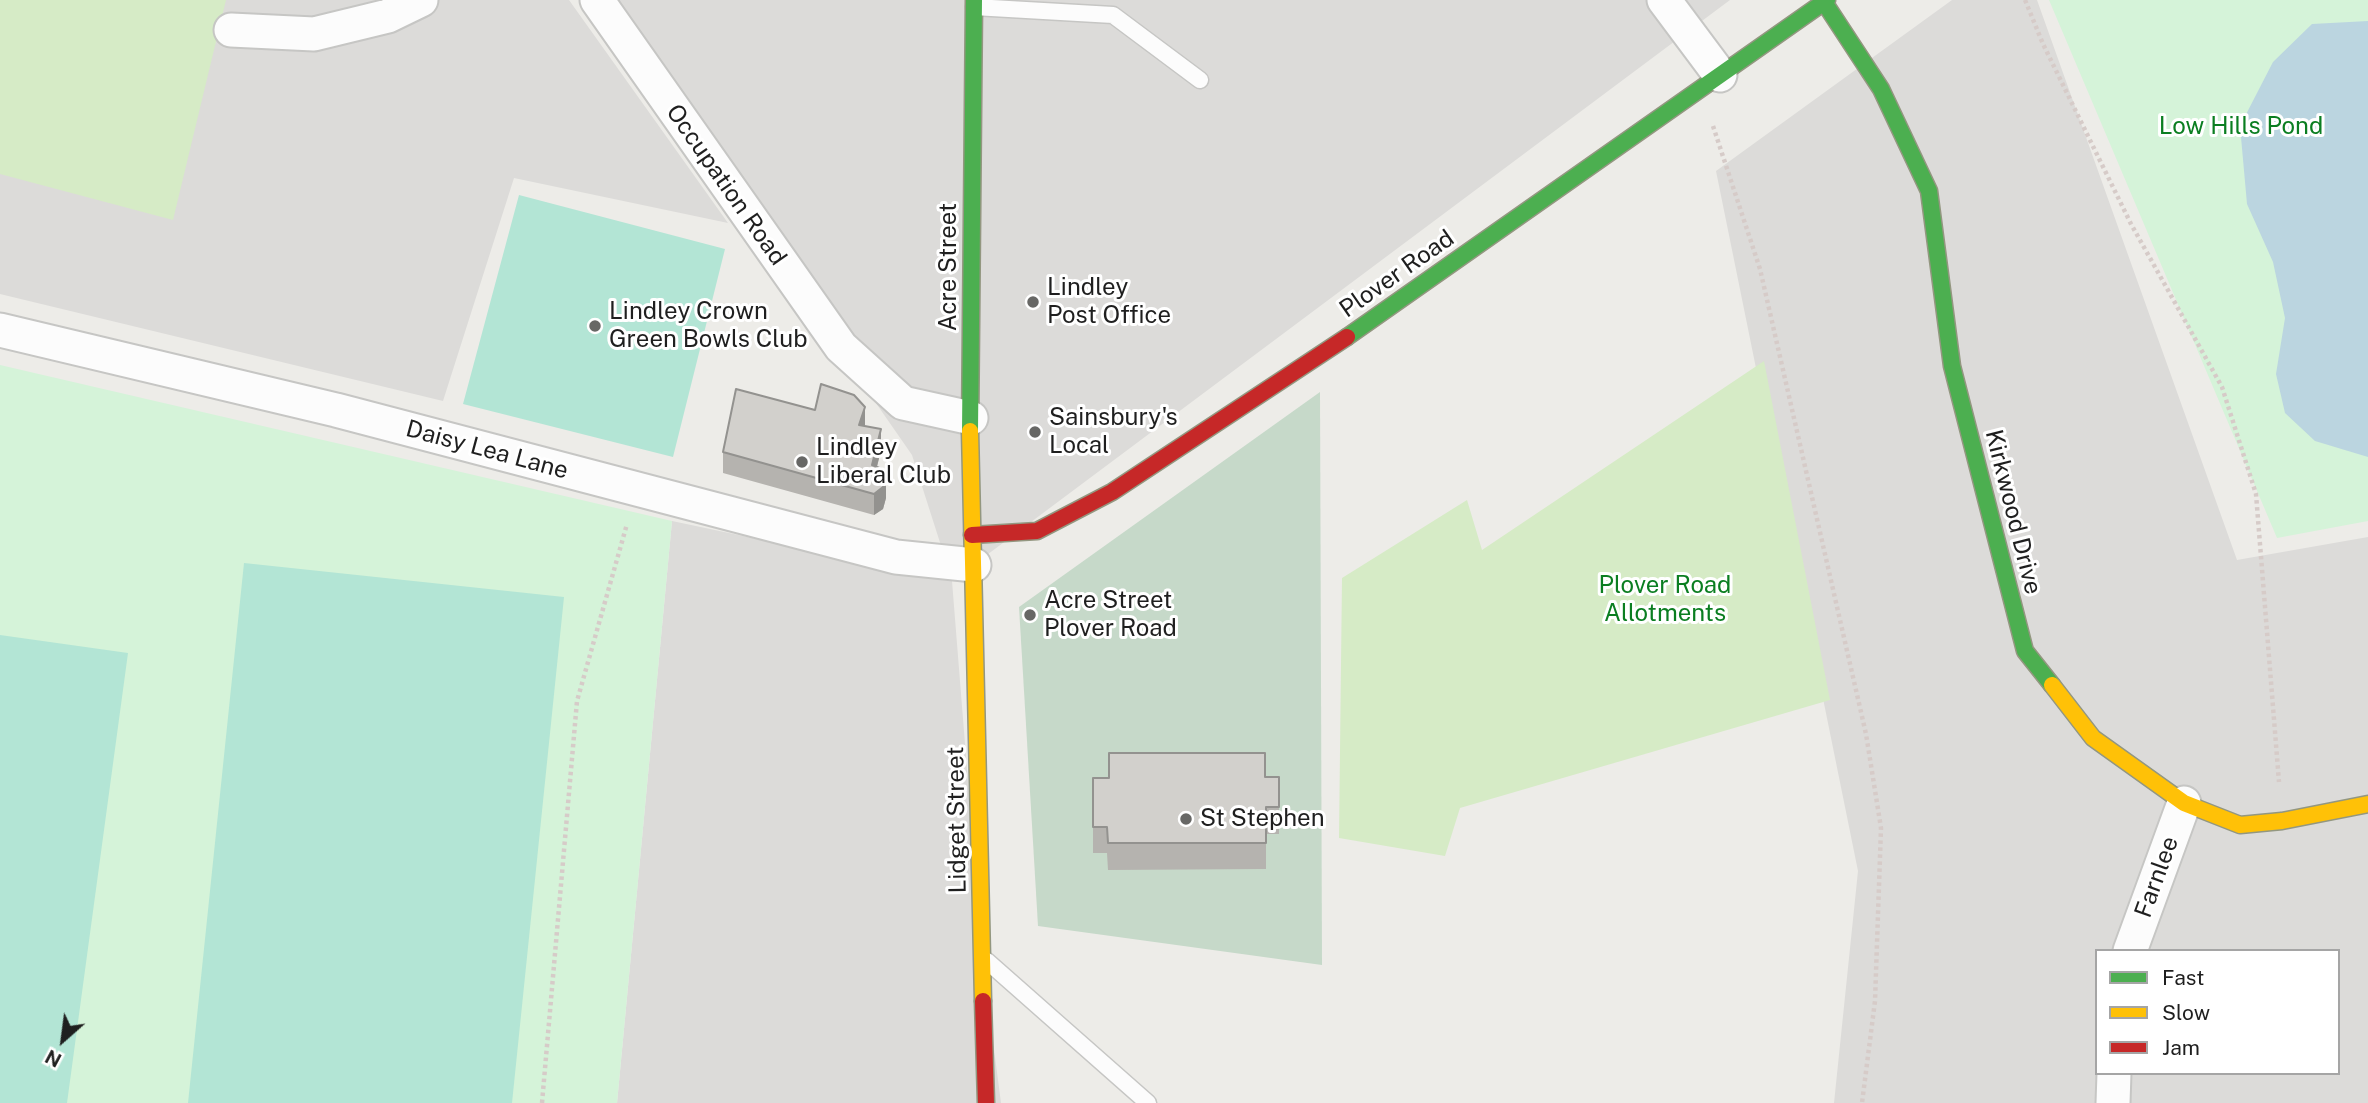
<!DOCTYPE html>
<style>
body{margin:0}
#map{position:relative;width:2368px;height:1103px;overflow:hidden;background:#edece8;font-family:"Public Sans",sans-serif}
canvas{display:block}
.legend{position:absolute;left:2095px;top:949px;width:245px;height:126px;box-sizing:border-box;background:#fff;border:2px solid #a5a5a5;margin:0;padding:9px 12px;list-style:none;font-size:21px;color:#1f1f1f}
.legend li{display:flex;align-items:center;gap:14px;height:35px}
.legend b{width:35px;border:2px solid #a5a5a5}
.north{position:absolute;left:28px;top:1005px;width:70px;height:70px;-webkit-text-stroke:5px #fff;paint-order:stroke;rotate:208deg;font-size:19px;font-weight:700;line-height:28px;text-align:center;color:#1f1f1f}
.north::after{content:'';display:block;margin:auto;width:24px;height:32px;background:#1f1f1f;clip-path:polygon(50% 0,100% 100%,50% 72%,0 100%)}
</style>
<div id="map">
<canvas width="2368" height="1103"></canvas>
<ul class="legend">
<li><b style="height:9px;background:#4caf50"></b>Fast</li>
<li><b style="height:9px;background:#ffc107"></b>Slow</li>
<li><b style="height:9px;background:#c62828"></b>Jam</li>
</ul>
<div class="north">N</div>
</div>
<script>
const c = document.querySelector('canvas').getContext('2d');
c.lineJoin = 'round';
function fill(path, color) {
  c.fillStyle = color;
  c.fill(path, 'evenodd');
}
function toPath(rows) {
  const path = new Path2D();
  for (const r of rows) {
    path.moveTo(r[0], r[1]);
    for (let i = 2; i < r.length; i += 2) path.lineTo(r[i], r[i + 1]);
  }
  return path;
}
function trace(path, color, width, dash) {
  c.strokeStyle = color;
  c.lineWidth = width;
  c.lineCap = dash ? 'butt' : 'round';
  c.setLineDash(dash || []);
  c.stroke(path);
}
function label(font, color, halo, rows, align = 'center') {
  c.font = font + ' "Public Sans",sans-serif';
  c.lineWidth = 6;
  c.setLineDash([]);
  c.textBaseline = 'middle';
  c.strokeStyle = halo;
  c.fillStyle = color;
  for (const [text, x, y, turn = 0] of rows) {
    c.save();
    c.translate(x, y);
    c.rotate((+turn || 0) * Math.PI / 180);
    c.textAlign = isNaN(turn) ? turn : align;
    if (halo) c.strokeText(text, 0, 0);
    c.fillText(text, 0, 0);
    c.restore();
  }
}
const residential = toPath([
 [0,0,569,0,728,223,514,178,443,401,0,294],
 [596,0,1730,0,952,581,982,957,1001,1103,617,1103,672,521,952,580,912,455],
 [1952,0,2037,0,2237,560,2368,537,2368,1103,1834,1103,1858,871,1716,171],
 [2097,951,2338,951,2338,1073,2097,1073]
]);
const grass = toPath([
 [0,0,226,0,173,220,0,174],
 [1764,361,1830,700,1460,808,1445,856,1339,838,1342,578,1467,500,1482,550]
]);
const cemetery = toPath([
 [1320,392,1322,965,1038,926,1019,607]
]);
const park = toPath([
 [2049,0,2368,0,2368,521,2277,538],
 [0,365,672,521,617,1103,0,1103]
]);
const pitch = toPath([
 [519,195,725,249,673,457,463,404],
 [244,563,564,597,512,1103,188,1103],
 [0,635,128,653,67,1103,0,1103]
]);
const water = toPath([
 [2368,21,2368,457,2315,441,2285,413,2276,374,2285,318,2273,262,2247,204,2240,126,2273,62,2312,24]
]);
const path = toPath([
 [2025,0,2043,44,2131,224,2222,387,2256,494,2279,782],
 [1713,126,1760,269,1866,734,1881,828,1875,1001,1862,1103],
 [542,1103,577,701,627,524]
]);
const lane = toPath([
 [974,7,1113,15,1200,80],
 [987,961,1148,1103]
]);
const street = toPath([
 [597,0,841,347,903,403,971,418],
 [1664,0,1720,75],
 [231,30,314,34,388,16,421,0],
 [0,330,336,410,896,557,974,565],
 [2130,951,2184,803],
 [2113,1103,2114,1073]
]);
const fast = toPath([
 [1824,2,1881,89,1929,191,1952,366,2025,651,2052,685],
 [1347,337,1827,0],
 [970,431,974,0]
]);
const slow = toPath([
 [970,431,983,1001],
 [2052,685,2093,738,2184,803,2240,825,2282,821,2368,804]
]);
const jam = toPath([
 [972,535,1037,531,1112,492,1347,337],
 [983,1001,986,1103]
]);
const wall = toPath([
 [815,410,865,426,881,450,877,467,886,498,883,509,874,515,723,473,723,452],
 [1279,777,1279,834,1266,834,1266,869,1108,870,1107,853,1093,853,1093,778]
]);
const shadedWall = toPath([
 [865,407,865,428,859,425],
 [881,429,881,450,872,486,872,465],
 [886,477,886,498,883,509,874,515,874,494]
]);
const building = toPath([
 [821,384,854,395,865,407,859,425,881,429,872,465,882,469,886,477,883,487,874,494,723,452,736,389,815,410,821,384],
 [1109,753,1265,753,1265,777,1279,777,1279,807,1266,807,1266,843,1108,843,1107,827,1093,827,1093,778,1109,778,1109,753]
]);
const markers = [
 [1033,302,7,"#676765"],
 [595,326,7,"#676765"],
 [1035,432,7,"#676765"],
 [802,462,7,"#676765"],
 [1030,615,7,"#676765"],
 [1186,819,7,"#676765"]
];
const parkNames = [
 ["Low Hills Pond",2241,127],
 ["Plover Road",1665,586],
 ["Allotments",1665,614]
];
const streetNames = [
 ["Occupation Road",726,185,55],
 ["Acre Street",949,267,-90],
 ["Plover Road",1397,274,-35],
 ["Daisy Lea Lane",487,450,15],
 ["Kirkwood Drive",2013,512,76],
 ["Lidget Street",957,820,-91],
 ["Farnlee",2157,877,-70]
];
const poiNames = [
 ["Lindley",1047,288],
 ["Post Office",1047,316],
 ["Lindley Crown",609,312],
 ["Green Bowls Club",609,340],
 ["Sainsbury's",1049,418],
 ["Local",1049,446],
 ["Lindley",816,448],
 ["Liberal Club",816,476],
 ["Acre Street",1044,601],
 ["Plover Road",1044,629],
 ["St Stephen",1200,819]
];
fill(residential, '#dcdbd9');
fill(grass, '#d6ebc6');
fill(cemetery, '#c6d9c9');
fill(park, '#d5f3d9');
fill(pitch, '#b3e5d5');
fill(water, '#bbd5e0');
trace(lane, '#c6c6c4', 19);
trace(street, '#c6c6c4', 37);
trace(fast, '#939780', 19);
trace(slow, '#939780', 19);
trace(jam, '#939780', 19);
trace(path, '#d6cbc8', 4.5, [3.5, 3.5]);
trace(lane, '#fcfcfc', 16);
trace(street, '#fcfcfc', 33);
trace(fast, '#4caf50', 16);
trace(slow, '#ffc107', 16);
trace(jam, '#c62828', 16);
fill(wall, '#b5b3af');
fill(shadedWall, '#93928f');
fill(building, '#d2d0cc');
trace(building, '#93928f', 2);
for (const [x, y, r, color] of markers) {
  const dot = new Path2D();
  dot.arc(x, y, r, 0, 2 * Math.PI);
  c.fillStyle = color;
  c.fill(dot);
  trace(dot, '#fff', 2.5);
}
label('24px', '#0b7e21', '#fff', parkNames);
label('24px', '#1f1f1f', '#fff', streetNames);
label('24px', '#1f1f1f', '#fff', poiNames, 'left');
</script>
